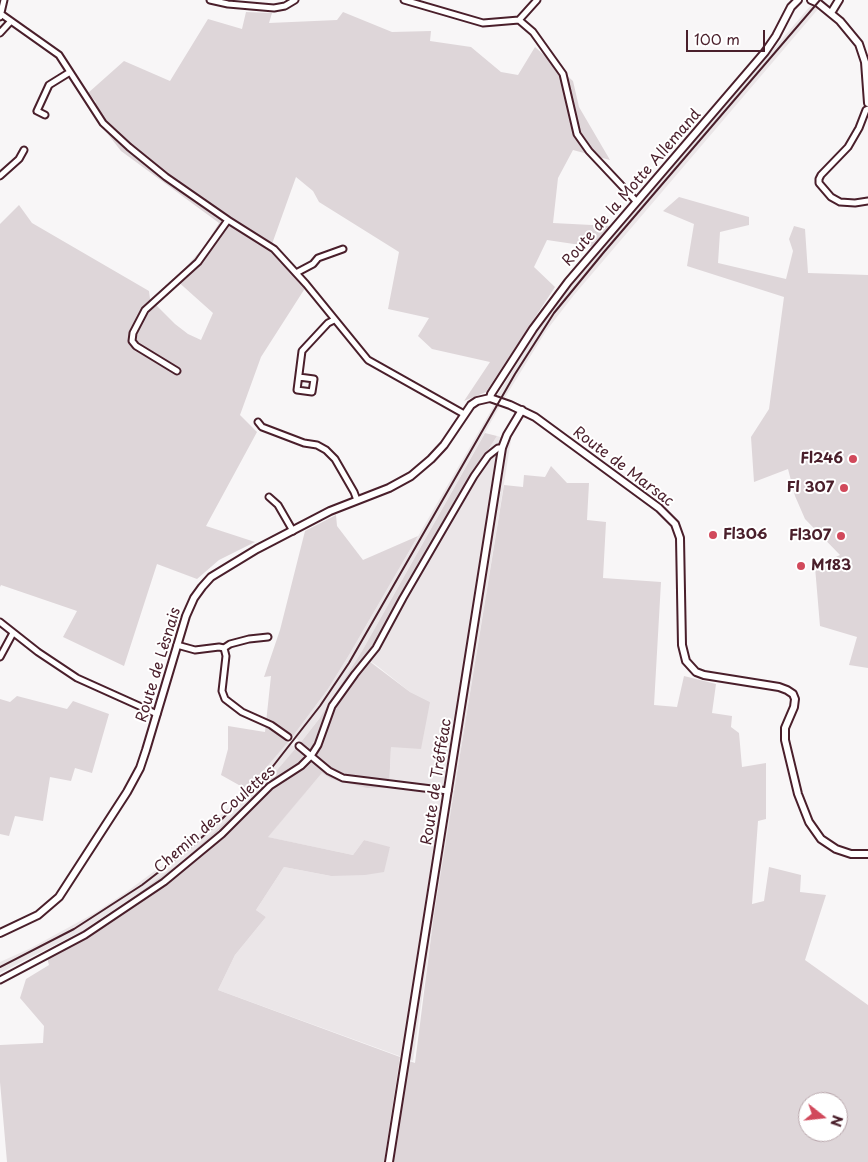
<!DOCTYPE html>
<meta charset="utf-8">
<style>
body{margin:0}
#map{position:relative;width:868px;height:1162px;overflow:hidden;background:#f8f6f7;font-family:"Playpen Sans",sans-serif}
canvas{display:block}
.north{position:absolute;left:798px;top:1092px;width:50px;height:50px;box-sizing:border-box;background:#fff;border:1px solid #b7a5aa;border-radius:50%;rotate:106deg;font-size:14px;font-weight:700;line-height:20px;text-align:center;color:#4a1f2b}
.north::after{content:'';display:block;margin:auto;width:18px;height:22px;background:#d1495b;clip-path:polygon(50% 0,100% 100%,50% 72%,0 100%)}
.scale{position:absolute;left:686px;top:30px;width:79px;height:22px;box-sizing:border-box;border:2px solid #4a1f2b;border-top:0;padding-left:6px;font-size:15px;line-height:18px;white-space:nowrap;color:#4a1f2b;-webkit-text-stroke:4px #fff;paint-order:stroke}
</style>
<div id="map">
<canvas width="868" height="1162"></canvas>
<div class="north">N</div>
<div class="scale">100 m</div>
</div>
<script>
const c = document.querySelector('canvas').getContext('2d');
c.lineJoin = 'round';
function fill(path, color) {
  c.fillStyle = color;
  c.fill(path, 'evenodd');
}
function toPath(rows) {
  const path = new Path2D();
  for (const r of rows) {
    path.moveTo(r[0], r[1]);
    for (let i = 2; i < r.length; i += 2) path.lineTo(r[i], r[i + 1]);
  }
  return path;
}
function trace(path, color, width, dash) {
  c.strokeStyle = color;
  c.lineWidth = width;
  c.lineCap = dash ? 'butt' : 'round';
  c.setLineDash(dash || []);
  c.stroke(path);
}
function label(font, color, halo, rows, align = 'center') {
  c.font = font + ' "Playpen Sans",sans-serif';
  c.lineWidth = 4;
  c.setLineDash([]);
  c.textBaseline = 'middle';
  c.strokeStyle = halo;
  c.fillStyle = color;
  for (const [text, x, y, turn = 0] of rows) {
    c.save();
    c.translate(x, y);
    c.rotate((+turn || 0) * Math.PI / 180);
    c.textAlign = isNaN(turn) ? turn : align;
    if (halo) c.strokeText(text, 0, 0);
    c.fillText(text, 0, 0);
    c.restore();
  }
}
const built = toPath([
 [812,4,819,8,574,295,546,331,504,399,497,396,535,334,572,285],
 [496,402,501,404,362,651,319,719,301,742,293,736,328,689,349,655],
 [497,436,511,440,434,914,413,1061,218,990,235,955,266,917,256,910,284,867,331,876,390,848,364,840,353,855,267,837,322,773,331,779,389,788,391,747,430,702,410,692,376,665,365,658,469,480],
 [287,742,296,748,271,777,243,806,182,861,150,886,82,931,0,973,0,962,31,948,93,914,125,893,172,858,218,818,265,769]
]);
const green = toPath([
 [246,12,272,13,269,23,337,20,343,12,392,32,431,31,430,41,471,47,501,72,518,75,535,47,573,81,579,107,610,160,573,150,558,178,553,223,611,226,594,247,547,240,534,267,555,287,486,392,464,401,490,362,432,349,418,336,429,318,388,309,399,252,319,202,313,191,296,177,272,244,309,282,261,357,240,415,257,432,206,526,255,542,219,560,197,579,157,564,124,666,63,637,77,611,1,585,0,587,0,224,19,205,32,223,149,291,150,299,175,324,188,334,201,340,213,313,175,279,204,247,219,223,121,151,89,110,96,102,88,93,124,61,170,81,208,19,242,29],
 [679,197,749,217,749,225,720,232,718,263,786,279,793,251,789,239,794,226,805,229,808,273,868,275,868,668,849,665,857,637,820,626,815,567,840,555,805,519,795,496,788,469,754,482,751,437,769,409,784,297,687,266,694,224,663,211],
 [485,433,497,436,469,480,365,658,410,692,430,702,421,749,391,747,389,788,367,788,331,779,322,773,268,837,353,855,364,840,390,847,384,872,365,875,331,876,284,867,256,910,266,917,235,955,218,990,400,1057,384,1162,7,1162,0,1082,0,1045,43,1043,44,1026,20,998,26,979,49,965,45,951,82,931,117,909,182,861,243,806,271,777,301,742,319,719,362,651],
 [551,466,567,483,589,483,587,520,606,522,603,578,661,582,654,705,677,707,684,676,716,684,712,713,732,716,731,727,739,733,742,767,766,763,766,819,758,821,752,904,764,901,769,867,801,875,800,892,826,895,805,960,868,1005,868,1162,393,1162,409,1061,415,1063,434,914,504,485,523,487,524,475,545,477],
 [808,1102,838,1102,838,1132,808,1132],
 [336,515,337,526,363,560,418,536,349,655,328,689,293,736,265,769,246,789,221,775,228,749,228,726,265,732,271,676,264,677,280,630,305,531],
 [17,696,67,709,73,701,109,714,92,773,75,768,71,781,50,777,43,821,15,816,9,836,0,834,0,699,10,702]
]);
const minor = toPath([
 [210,0,228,4,274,8,285,6,295,0],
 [404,0,483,23,519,20,533,32,563,74,577,134,589,151,636,201],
 [1,14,59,55,103,123,129,147,166,177,228,220,274,249,306,284,368,360,464,414],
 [0,17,4,0],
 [519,20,537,0],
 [0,33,11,21],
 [868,109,866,110,859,128,848,147,821,175,819,179,819,183,831,197,840,202,855,203,868,201],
 [45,115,37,111,49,85,70,72],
 [0,176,19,159,24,150],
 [296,273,313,264,318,258,343,249],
 [177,371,136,346,132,341,133,333,145,310,198,262,228,220],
 [299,377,314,379,312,392,297,390,302,351,328,323,334,320],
 [258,422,262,427,304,443,317,445,326,450,335,459,354,492,357,500],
 [269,497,278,505,293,531],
 [0,622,38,652,77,678,157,714],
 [177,645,195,650,219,647,224,648,226,656,222,691,225,699,242,712,271,725,288,737],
 [224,648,230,644,249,639,268,637],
 [0,657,13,633],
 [299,746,329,771,343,778,448,791],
 [0,980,85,935,164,882,222,834,270,786,301,766,311,756,318,745,332,706,355,674,376,648,403,598,474,476,488,456,498,448,502,448]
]);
const tertiary = toPath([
 [811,0,818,3,840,21,859,44,865,62,868,103],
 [831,13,839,0],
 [490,398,491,394,533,329,568,282,765,52,776,36,791,7,798,0],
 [0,933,38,915,59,897,127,792,140,768,146,750,186,616,194,598,202,587,211,577,257,549,330,511,389,488,411,476,431,459,444,445,471,405,477,401,490,398,510,405,535,417,659,508,675,524,680,538,682,645,686,661,696,672,704,675,779,687,787,690,793,694,795,699,794,707,785,728,785,740,798,794,809,822,821,839,836,849,851,854,868,854],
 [389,1162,502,448,507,435,522,410]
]);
const rail = toPath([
 [0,967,74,929,142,885,191,847,220,821,270,770,320,706,349,663,515,374,554,313,604,252,820,0]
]);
const markers = [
 [853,459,5,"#d1495b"],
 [844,488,5,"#d1495b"],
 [713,535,5,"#d1495b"],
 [841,536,5,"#d1495b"],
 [801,566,5,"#d1495b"]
];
const streetNames = [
 ["Route de la Motte Allemand",632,188,-49],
 ["Route de Marsac",623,467,37],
 ["Route de Lèsnais",159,665,-73],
 ["Route de Tréfféac",437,782,-81],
 ["Chemin des Coulettes",215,820,-41]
];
const poiNames = [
 ["Fl246",843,459],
 ["Fl 307",834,488],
 ["Fl306",723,535,"left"],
 ["Fl307",831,536],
 ["M183",811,566,"left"]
];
fill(built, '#ebe6e8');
fill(green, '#ded6d9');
trace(minor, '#4a1f2b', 9);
trace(tertiary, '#4a1f2b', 10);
trace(minor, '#fff', 5);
trace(tertiary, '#fff', 6);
trace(rail, '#4a1f2b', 2);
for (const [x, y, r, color] of markers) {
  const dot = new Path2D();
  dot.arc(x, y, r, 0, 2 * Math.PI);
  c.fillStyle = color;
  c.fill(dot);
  trace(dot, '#fff', 2);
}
label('15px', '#4a1f2b', '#fff', streetNames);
label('bold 15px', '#4a1f2b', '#fff', poiNames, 'right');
</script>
